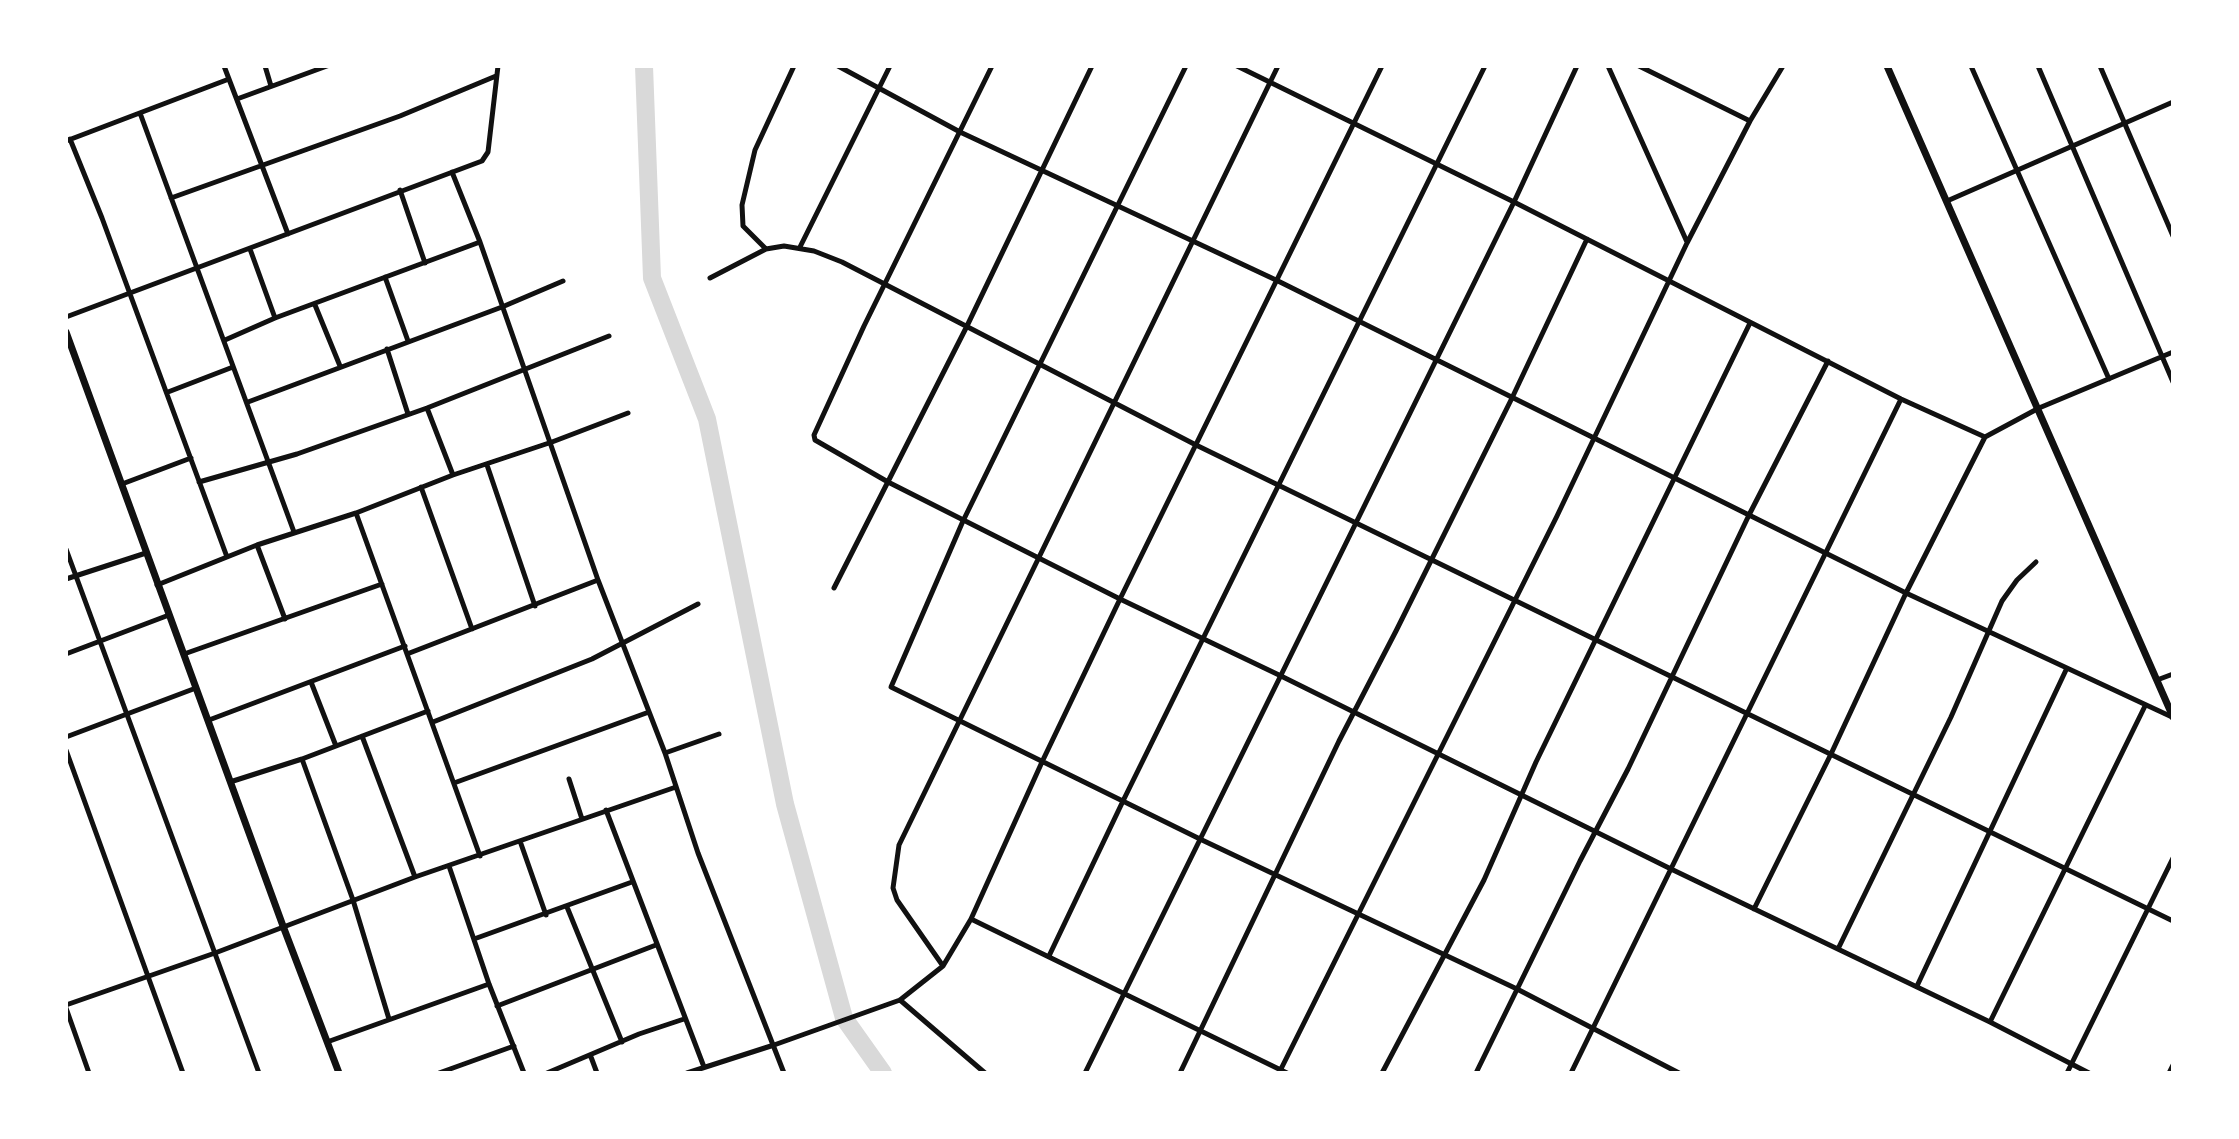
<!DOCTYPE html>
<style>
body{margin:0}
#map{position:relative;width:2239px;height:1139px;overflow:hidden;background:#fff;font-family:Montserrat,sans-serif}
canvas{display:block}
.frame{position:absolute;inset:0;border:68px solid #fff;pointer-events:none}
</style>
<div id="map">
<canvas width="2239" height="1139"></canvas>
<div class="frame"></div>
</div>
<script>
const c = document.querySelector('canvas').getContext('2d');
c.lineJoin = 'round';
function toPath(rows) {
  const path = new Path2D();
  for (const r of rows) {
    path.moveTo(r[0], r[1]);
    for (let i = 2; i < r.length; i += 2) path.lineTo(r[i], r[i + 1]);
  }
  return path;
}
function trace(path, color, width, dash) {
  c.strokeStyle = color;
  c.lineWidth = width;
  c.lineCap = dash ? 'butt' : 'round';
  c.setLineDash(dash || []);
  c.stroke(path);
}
const river = toPath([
 [644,66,652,278,707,419,785,804,844,1018,883,1073]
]);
const minor = toPath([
 [224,66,288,234],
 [265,66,271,86],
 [838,66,960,132,1276,280,1906,593,2172,717],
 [992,66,864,326,814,435,815,440,888,482,1120,599,1279,675,1671,869,1990,1022,2089,1073],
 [1186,66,963,521,891,687,1202,840,1517,989,1679,1073],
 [1237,66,1514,202,1901,399,1985,437],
 [1608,66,1687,242],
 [1639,66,1750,121],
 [1971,66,2109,379],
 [2038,66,2173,382],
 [2100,66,2173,236],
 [237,99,327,66],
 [140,113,294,532],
 [70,139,102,218,227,557],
 [66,141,229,79],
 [452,172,480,242,598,580,665,753,698,853,784,1073],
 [400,190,425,263],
 [171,198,400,116,496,76],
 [1947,201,2173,102],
 [800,247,890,66],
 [250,249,275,318],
 [766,249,743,226,742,205,755,150,794,66],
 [385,277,408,341],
 [710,278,766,249,784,246,814,251,842,262,1196,445,2173,921],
 [315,305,340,366],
 [66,317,482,161,488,152,498,66],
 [225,340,275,318,480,242],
 [387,349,408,414],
 [168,392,233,367],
 [248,402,502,307,563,281],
 [427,408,453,475],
 [487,465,535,606],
 [199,482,297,454,427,408,609,336],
 [122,484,191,458],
 [421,487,472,629],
 [356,513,480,856],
 [257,545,285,619],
 [66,549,259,1073],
 [66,579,146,553],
 [157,585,257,545,356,513,453,475,552,442,628,413],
 [834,588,967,326,1092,66],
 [66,654,169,615],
 [184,654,382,584],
 [407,654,598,580],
 [2157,680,2173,674],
 [311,682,336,746],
 [209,720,405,646],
 [433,722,592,659,698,604],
 [362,736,415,877],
 [66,737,196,688],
 [66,750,183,1073],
 [665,753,719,734],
 [302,759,353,900,389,1019],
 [569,779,582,819],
 [230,782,302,759,428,711],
 [454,783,649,712],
 [606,810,704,1067],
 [520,841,546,915],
 [449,866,489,984,524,1073],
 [567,907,622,1042],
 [1754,909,1831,754,1906,593,1985,437,2039,408,2173,352],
 [971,919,1287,1073],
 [474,939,632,882],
 [1838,949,1951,717,2002,601,2017,580,2036,562],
 [1049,956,1123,801,1485,66],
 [943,966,897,900,893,888,899,845,1278,66],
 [1917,986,2066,670],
 [900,1000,985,1073],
 [66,1005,215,953,415,877,676,787],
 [497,1006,656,945],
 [66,1008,89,1073],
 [1990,1022,2145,706],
 [327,1042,489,984],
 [591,1057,597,1073],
 [439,1073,514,1046],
 [547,1073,639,1034,684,1019],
 [687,1073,774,1045,900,1000,943,966,971,919,1042,762,1120,599,1382,66],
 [1085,1073,1514,202,1577,66],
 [1180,1073,1339,741,1396,631,1512,398,1587,239],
 [1279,1073,1557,516,1687,243,1750,121,1783,66],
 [1382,1073,1484,880,1536,762,1750,323],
 [1476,1073,1580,861,1628,769,1749,515,1828,361],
 [1571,1073,1901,399],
 [2067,1073,2173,858],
 [2169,1073,2173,1065]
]);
const tertiary = toPath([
 [1887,66,2173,717],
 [66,332,283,926,339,1073]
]);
trace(river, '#d9d9d9', 18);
trace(minor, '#111', 5);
trace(tertiary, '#111', 7);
</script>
